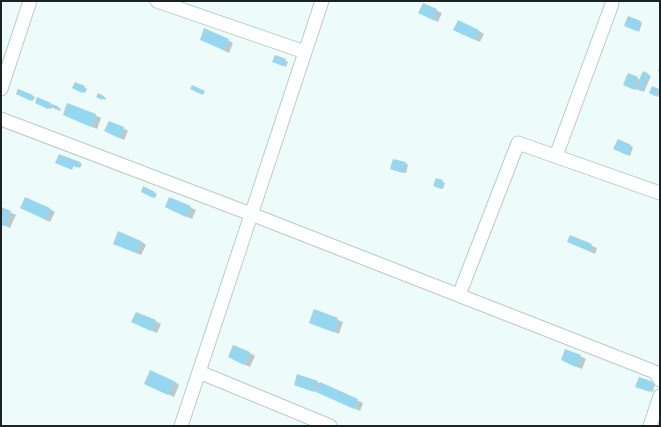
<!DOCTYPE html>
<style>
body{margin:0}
#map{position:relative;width:661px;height:427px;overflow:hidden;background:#edfcfb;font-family:Ubuntu,sans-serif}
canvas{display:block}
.frame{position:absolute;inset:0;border:2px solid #1c2121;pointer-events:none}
</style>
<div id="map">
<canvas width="661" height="427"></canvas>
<div class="frame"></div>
</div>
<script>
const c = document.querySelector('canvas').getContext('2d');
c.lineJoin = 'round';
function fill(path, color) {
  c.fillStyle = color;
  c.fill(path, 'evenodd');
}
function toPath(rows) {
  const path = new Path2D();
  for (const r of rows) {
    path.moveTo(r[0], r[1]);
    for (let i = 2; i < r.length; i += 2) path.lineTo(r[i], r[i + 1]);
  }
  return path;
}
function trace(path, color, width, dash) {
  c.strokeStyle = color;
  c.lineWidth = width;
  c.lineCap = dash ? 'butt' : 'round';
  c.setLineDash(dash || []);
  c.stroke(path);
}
const shadow = toPath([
 [423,4,442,13,438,22,425,16],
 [640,22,642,23,639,32,628,27],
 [479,31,484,34,480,42,460,33],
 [228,40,233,43,229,53,206,42],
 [276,56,288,62,286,67,276,63],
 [660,65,660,72,658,71],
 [649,75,651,76,644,92,636,88,635,90,627,86,637,78,640,80],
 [84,87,87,89,85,93,76,89],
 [652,87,660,91,658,97,652,94],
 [19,90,35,97,33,101,20,95],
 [99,94,106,98,105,100,98,97],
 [38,104,50,104,61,109,60,111,52,107,51,109],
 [95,115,101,118,97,129,69,117],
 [123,128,128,131,124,140,111,134],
 [618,140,633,147,630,156,617,150],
 [80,162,82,164,80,168,74,165,72,170,59,164],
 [406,163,408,165,406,173,393,170],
 [436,179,445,183,443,189,436,187],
 [144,188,157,194,155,198,144,193],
 [190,207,196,210,192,219,171,210],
 [1,208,16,215,10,228,1,224],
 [21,208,50,209,55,212,50,222],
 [570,236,597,248,595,254,573,244],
 [141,241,146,245,141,255,119,246],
 [315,310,343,322,339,334,316,325],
 [155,321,161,324,157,333,138,325],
 [250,353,255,356,250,367,235,360],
 [580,356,586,359,582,369,567,363],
 [174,381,179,385,174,397,149,385],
 [317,382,363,403,360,411,320,393,300,387,295,384],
 [653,383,655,384,653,392,639,387]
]);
const building = toPath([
 [423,3,437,9,433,20,418,13],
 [628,16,641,21,637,31,624,26],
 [458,20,479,30,475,40,453,30],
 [204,28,229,39,224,50,200,40],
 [275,55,286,59,283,66,272,62],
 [643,71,649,74,641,91,635,89],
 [628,73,638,77,632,89,623,85],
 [75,82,85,86,82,93,72,88],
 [192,85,205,91,203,95,190,89],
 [652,86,659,89,655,96,649,93],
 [18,89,33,95,31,101,16,94],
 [98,93,104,96,102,100,96,97],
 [37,97,51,103,48,109,35,103],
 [67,103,96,114,91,127,63,115],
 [52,104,59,107,58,110,51,107],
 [109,121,124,127,119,138,104,131],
 [618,139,631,145,627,155,613,149],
 [59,154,80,162,77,168,72,165,70,169,55,163],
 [393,159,406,162,403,173,390,169],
 [436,178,443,180,441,189,433,186],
 [143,186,155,192,153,198,141,192],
 [25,197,50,208,45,219,20,208],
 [169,197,191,206,186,217,165,207],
 [1,207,11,211,5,226,1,225],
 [118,231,141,241,136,253,113,244],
 [570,235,592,244,589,251,567,242],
 [314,309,338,318,333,332,309,323],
 [136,312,156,320,151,331,131,322],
 [233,345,250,352,244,365,228,357],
 [565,349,581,355,576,367,561,360],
 [150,370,174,381,168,395,144,384],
 [297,374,318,381,314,392,294,385],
 [639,377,654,382,650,392,635,387],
 [320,382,358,399,354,409,316,392]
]);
const street = toPath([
 [157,1,305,52],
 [1,89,30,1],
 [1,119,251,214,655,372,660,380],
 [556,156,612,4],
 [459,295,518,143,660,193],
 [199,372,330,426],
 [181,426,322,1],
 [650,426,660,396]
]);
fill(shadow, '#0003');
fill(building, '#96d6ef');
trace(street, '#bbcac8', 15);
trace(street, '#fff', 13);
</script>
